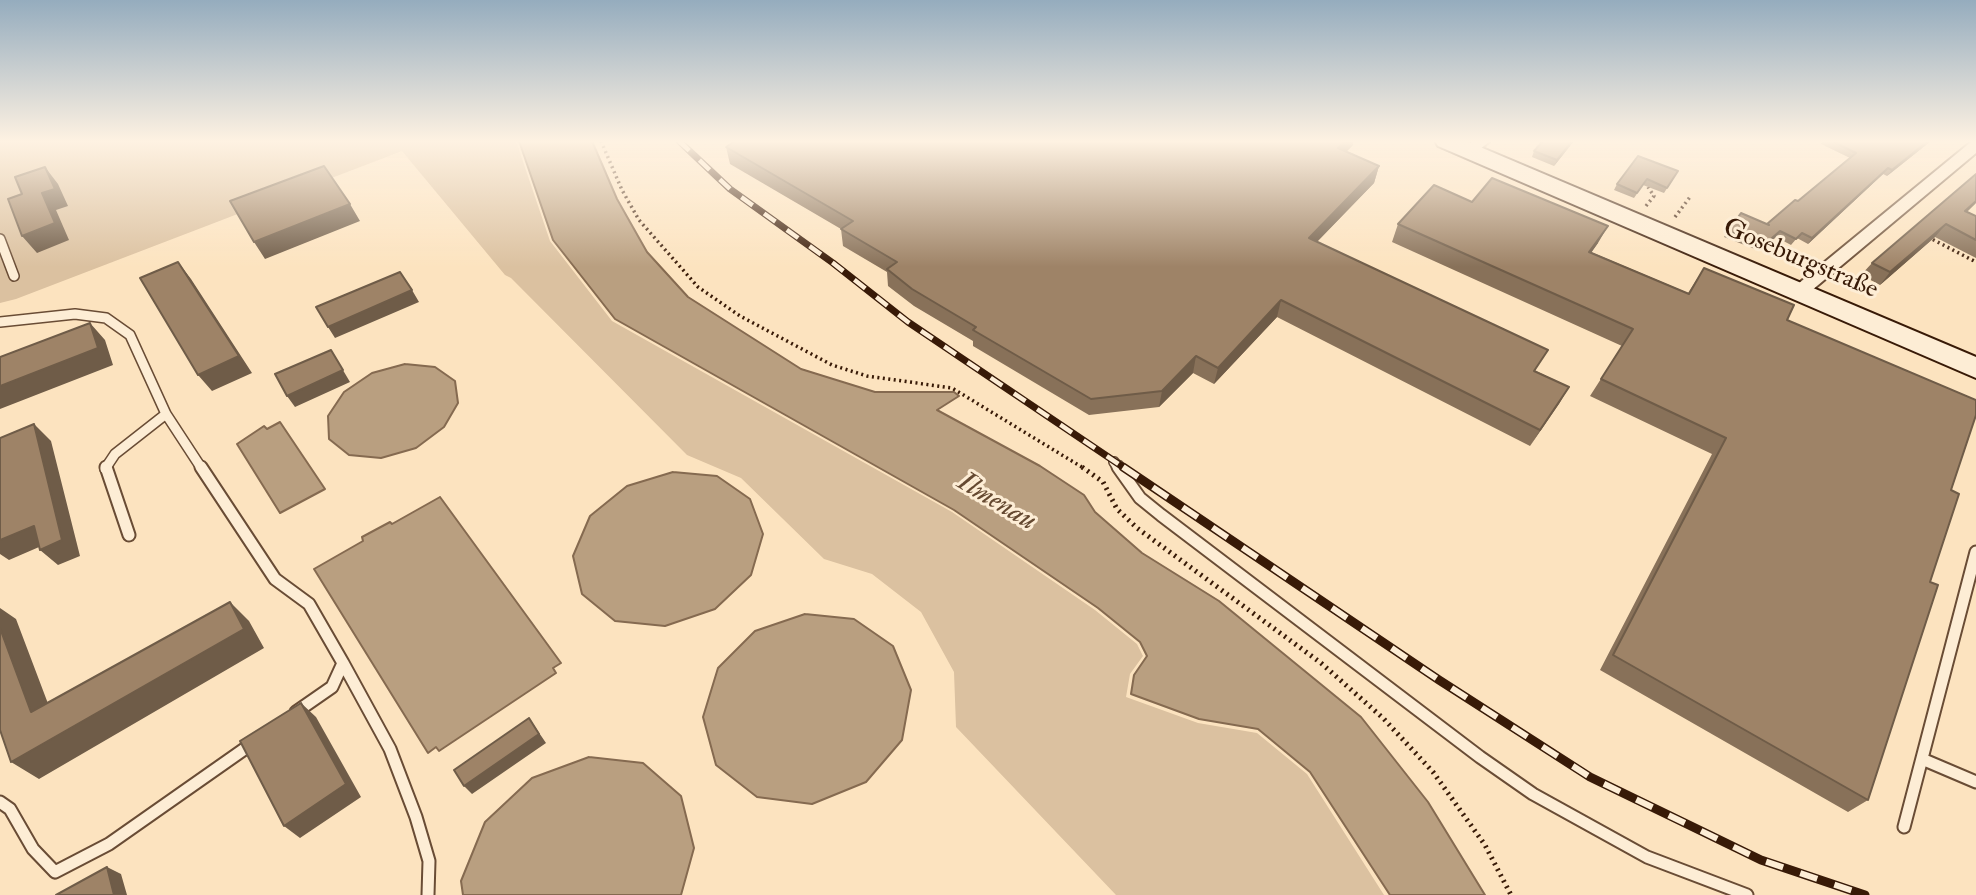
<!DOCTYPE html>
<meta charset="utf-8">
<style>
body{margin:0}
canvas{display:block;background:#fce3bf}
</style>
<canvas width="1976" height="895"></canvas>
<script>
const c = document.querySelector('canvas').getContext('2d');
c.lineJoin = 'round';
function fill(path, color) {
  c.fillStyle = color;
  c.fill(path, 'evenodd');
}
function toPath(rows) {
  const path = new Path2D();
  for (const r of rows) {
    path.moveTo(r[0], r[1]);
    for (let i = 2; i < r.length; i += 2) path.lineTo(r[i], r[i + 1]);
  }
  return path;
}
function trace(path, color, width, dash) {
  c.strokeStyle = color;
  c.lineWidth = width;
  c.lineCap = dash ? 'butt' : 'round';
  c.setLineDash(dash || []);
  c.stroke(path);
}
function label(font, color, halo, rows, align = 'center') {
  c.font = font + ' "IM FELL Double Pica",serif';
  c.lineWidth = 6;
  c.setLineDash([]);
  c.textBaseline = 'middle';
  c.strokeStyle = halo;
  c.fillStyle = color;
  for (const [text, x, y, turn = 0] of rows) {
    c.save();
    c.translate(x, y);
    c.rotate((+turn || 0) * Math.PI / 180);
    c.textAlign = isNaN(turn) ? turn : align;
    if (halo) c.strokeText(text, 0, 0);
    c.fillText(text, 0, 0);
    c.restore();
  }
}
const green = toPath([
 [0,141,516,141,550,241,612,321,952,512,1095,610,1137,644,1143,656,1130,674,1126,697,1198,723,1257,733,1307,774,1384,895,1116,895,956,727,954,672,921,612,872,574,824,559,741,478,687,455,511,278,505,275,402,151,16,299,0,303]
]);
const water = toPath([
 [519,141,592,141,617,199,647,252,688,297,801,369,875,392,954,392,959,396,937,410,1040,466,1084,495,1095,512,1142,553,1219,601,1361,717,1428,802,1485,895,1390,895,1310,772,1258,729,1199,719,1131,694,1134,675,1147,656,1140,642,1098,608,954,510,615,319,553,240,519,141],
 [405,364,435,367,455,381,458,403,444,427,416,448,381,458,349,455,329,439,328,416,344,392,372,373,405,364],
 [280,422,325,489,280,513,237,444,264,426,267,429,280,422],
 [673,472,717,476,750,499,763,534,751,575,715,609,665,626,615,621,582,594,573,556,590,516,627,486,673,472],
 [440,497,561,663,553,668,556,673,439,751,436,747,428,753,314,569,363,541,362,537,390,522,392,524,440,497],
 [805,614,854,619,893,646,911,690,902,740,866,782,812,804,757,797,716,765,703,717,718,668,755,631,805,614],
 [589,757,643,763,681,796,694,848,681,895,463,895,461,881,485,822,532,778,589,757]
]);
const pathFar1 = toPath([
 [601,141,622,190,639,220,698,287,740,316,832,365,867,376,952,388,1085,469],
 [1646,206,1654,196,1648,187],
 [1675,217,1690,197,1688,196],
 [1928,237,1976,262]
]);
const path = toPath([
 [1082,467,1103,482,1117,509,1137,528,1321,663,1383,718,1433,772,1485,845,1511,895]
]);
const laneFar1 = toPath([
 [0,239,14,276],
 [0,322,75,314,106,318,130,335,166,414,202,469],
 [1114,462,1119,469],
 [105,469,115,454,166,414]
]);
const lane = toPath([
 [106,467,129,535],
 [201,467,275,579,309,604,343,663,332,687,296,712],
 [1118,467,1140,498,1161,515,1480,757,1533,794,1647,857,1747,895],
 [343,663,390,749,416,817,429,861,428,895],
 [1922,759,1976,782],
 [0,802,10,809,33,849,55,872,109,844,253,743],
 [1904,827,1976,552]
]);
const street = toPath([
 [1473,141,1490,141,1474,154,1464,154,1461,151,1464,148,1473,141],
 [1976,141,1976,153,1805,296,1793,296,1790,292,1793,288,1971,142,1976,141]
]);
const secondary = toPath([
 [1435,141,1466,141,1976,357,1976,378,1438,146,1435,141]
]);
const railFar1 = toPath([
 [679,141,730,189,833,263,908,322,1126,469]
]);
const rail = toPath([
 [1123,467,1439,680,1590,777,1761,860,1865,895]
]);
const wall = toPath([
 [1543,141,1574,141,1554,166,1532,157,1534,151],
 [1823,141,1931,141,1887,176,1883,174,1808,244,1797,238,1791,245,1776,237,1760,251,1724,237,1741,213,1767,224,1798,201,1850,158,1821,144],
 [1353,145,1346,152,1379,166,1374,183,1317,242,1536,371,1569,387,1530,446,1277,317,1214,384,1193,373,1159,407,1089,415,973,346,973,341,914,306,888,286,887,272,843,246,841,229,730,164,726,147],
 [1678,171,1664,193,1643,185,1634,198,1614,190,1617,184],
 [1976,203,1967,212,1976,216,1976,258,1935,237,1880,285,1861,275,1872,263],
 [1398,224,1598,243,1591,252,1688,293,1704,268,1787,320,1951,490,1930,582,1868,800,1848,812,1600,670,1712,454,1590,396,1622,346,1392,242]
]);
const shadedWall = toPath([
 [1345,141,1354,141,1353,145,1333,165,1338,148],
 [1572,141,1574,141,1554,166,1557,160],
 [1928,141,1931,141,1887,176,1892,170],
 [1379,166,1374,183,1304,255,1309,238],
 [45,167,58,184,68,206,56,210,69,240,37,253,22,236,42,193],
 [1888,168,1883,174,1808,244,1812,238],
 [1976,201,1976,203,1954,223,1965,211],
 [350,204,360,221,265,259,254,242],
 [1946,224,1935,237,1880,285,1890,272],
 [1608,226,1598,243,1580,269,1589,252],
 [1780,231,1776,237,1760,251,1764,245],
 [178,262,191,279,252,373,212,391,198,375],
 [412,290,419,302,335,338,328,327],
 [1281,300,1277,317,1214,384,1218,368],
 [90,323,105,340,113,365,0,409,0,386],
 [331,350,350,382,295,407,287,396],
 [1196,356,1193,373,1159,407,1162,391],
 [1569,387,1559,404,1530,446,1540,430],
 [34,424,51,441,80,556,58,565,40,550],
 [34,526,53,541,9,560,0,554,0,540],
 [230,602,249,621,264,648,39,779,11,762],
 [0,608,16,619,58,730,31,712,0,628],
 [301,703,316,717,361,797,300,838,284,826],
 [529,718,546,743,472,794,464,786],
 [107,867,121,874,127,895,114,895]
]);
const building = toPath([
 [735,141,1345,141,1338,148,1379,166,1309,238,1548,350,1534,371,1569,387,1540,430,1281,300,1218,368,1196,356,1162,391,1091,399,973,330,976,327,912,289,887,269,897,262,841,229,853,221,726,147,735,141],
 [1543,141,1572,141,1557,160,1534,151,1543,141],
 [1832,141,1928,141,1892,170,1888,168,1812,238,1802,233,1796,239,1780,231,1764,245,1728,231,1741,213,1769,225,1767,224,1795,200,1798,201,1856,153,1832,141],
 [1638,156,1678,171,1667,188,1647,179,1637,193,1617,184,1638,156],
 [324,166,350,204,254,242,230,201,324,166],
 [45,167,55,189,42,193,55,223,22,236,8,199,22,194,15,177,45,167],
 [1976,174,1976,201,1965,211,1976,216,1976,240,1946,224,1890,272,1872,263,1976,174],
 [1492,178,1608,226,1589,252,1689,294,1704,268,1794,305,1787,320,1976,400,1976,415,1951,490,1959,494,1930,582,1938,585,1868,800,1613,655,1726,438,1601,379,1633,329,1398,224,1434,185,1472,202,1492,178],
 [178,262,239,356,198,375,140,278,178,262],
 [400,272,412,290,328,327,316,307,400,272],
 [90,323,98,348,0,386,0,357,90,323],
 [331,350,343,370,287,396,275,374,331,350],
 [34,424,62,540,40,550,34,526,0,540,0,438,34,424],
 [230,602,244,629,11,762,0,730,0,628,31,712,230,602],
 [301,703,346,784,284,826,240,741,301,703],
 [529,718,539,734,464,786,454,770,529,718],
 [107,867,114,895,56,895,107,867]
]);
const streetNames = [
 ["Goseburgstraße",1800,260,23]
];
const waterNames = [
 ["Ilmenau",996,503,31]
];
fill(green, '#dbc1a0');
fill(water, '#b99f80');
trace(water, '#856a50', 2);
trace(laneFar1, '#694c35', 12);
trace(lane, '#694c35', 15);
trace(street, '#694c35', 4);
trace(secondary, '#381a07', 4);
trace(pathFar1, '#381a07', 3.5, [2, 3.5]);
trace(path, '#381a07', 5, [2, 4.5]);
trace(laneFar1, '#fdedd5', 9);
trace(lane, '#fdedd5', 11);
fill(street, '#fdedd5');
fill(secondary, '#fdedd5');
trace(railFar1, '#381a07', 7);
trace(rail, '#381a07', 9);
trace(railFar1, '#fdedd5', 4.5, [14]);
trace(rail, '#fdedd5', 6, [18]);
fill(wall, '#887159');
fill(shadedWall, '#6f5c48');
fill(building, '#9e8367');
trace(building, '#6f5c48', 2);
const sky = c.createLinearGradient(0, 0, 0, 267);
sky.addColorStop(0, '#95acbe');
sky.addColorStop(0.53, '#fef2e2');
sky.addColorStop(1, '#fef2e200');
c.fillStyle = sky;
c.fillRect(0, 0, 1976, 267);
label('26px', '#381a07', '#fdedd5', streetNames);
label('italic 28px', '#654931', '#fdedd5', waterNames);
</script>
